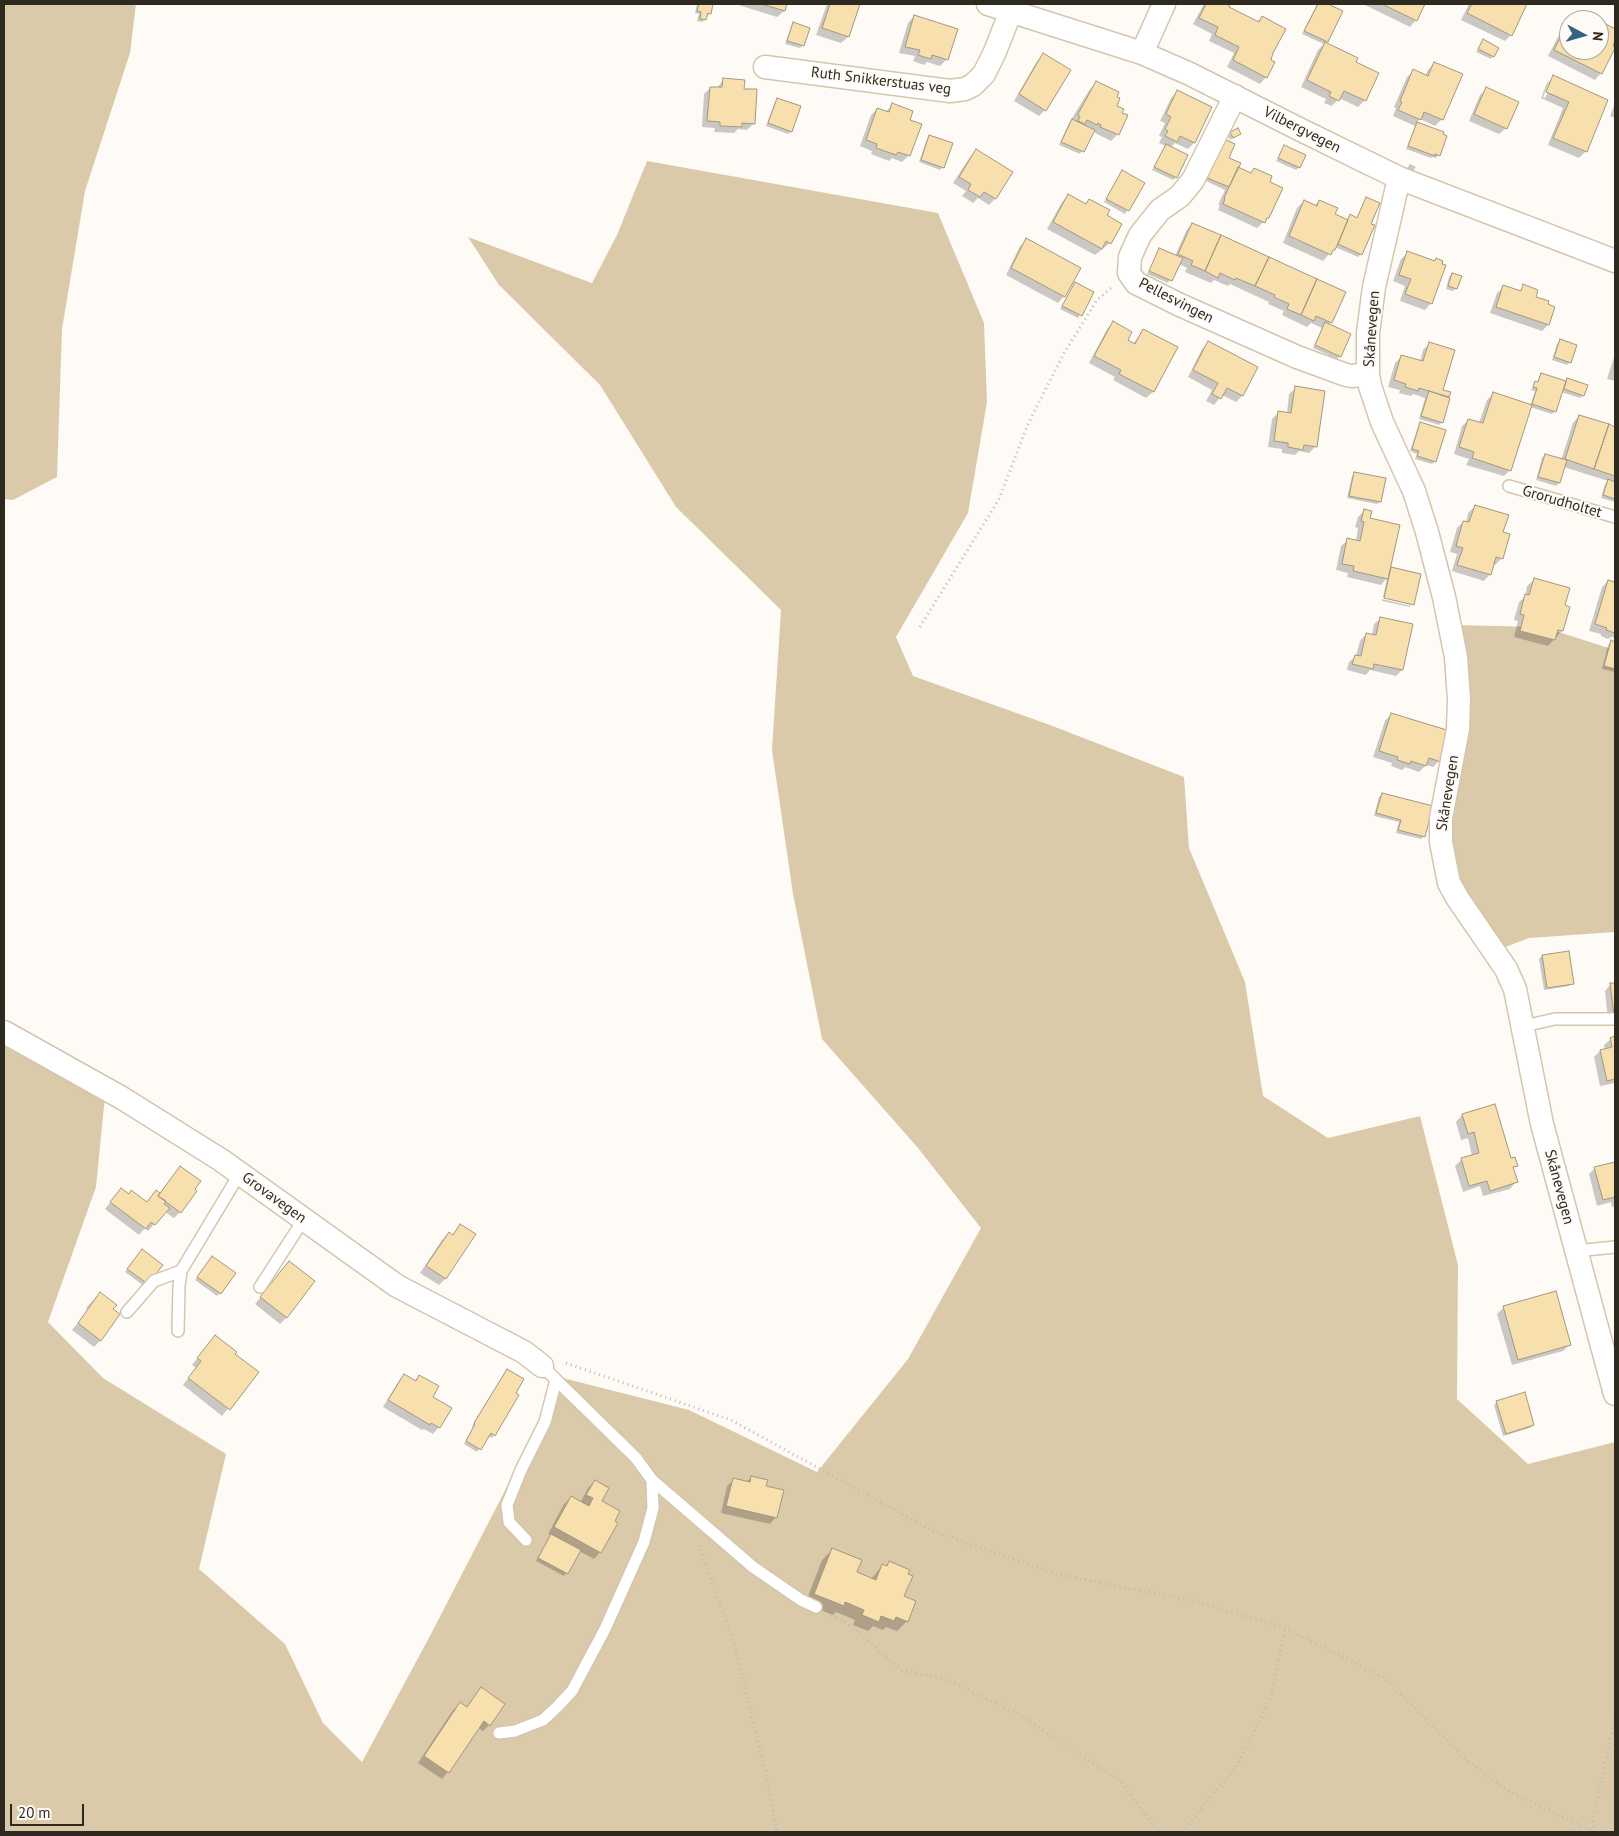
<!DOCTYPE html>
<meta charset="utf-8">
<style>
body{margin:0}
#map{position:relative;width:1619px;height:1836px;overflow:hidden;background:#fefbf6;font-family:"PT Sans",sans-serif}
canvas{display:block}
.frame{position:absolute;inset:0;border:5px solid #2e2a20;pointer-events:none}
.north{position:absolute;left:1559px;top:10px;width:50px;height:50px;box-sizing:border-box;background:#fefbf6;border:1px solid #aba7a0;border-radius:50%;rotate:96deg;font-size:14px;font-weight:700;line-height:20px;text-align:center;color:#2e2a20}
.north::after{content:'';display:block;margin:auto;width:18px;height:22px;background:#316582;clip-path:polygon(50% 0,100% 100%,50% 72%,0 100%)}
.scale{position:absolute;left:10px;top:1804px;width:74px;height:22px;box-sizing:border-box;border:2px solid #2e2a20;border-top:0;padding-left:6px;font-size:15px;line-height:18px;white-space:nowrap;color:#2e2a20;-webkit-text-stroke:4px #fefbf6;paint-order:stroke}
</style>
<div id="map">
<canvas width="1619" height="1836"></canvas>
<div class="frame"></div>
<div class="north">N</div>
<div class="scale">20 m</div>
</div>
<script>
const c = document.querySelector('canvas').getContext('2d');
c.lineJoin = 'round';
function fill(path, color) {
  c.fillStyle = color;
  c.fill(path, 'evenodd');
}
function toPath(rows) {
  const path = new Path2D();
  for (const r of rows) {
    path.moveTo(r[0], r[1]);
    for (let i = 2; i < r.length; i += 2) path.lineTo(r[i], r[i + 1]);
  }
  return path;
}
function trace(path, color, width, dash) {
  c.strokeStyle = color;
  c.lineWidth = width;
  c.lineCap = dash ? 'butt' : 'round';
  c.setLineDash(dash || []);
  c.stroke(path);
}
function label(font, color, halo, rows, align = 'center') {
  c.font = font + ' "PT Sans",sans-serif';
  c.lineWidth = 4;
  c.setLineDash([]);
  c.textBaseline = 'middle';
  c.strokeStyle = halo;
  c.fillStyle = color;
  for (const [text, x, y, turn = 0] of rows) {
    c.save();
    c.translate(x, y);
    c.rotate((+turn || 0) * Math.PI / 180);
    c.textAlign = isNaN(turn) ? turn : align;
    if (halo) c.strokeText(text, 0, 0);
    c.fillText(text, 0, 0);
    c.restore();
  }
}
const green = toPath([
 [4,4,136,4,130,53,85,191,62,329,57,477,13,500,4,499],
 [647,161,938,213,984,323,987,402,968,513,896,637,913,676,1050,725,1184,777,1189,848,1245,982,1263,1096,1328,1138,1420,1116,1458,1265,1457,1399,1528,1464,1615,1442,1615,1832,4,1832,4,1036,105,1096,96,1187,48,1322,103,1378,226,1454,199,1569,285,1644,323,1723,362,1762,431,1634,563,1378,689,1410,817,1472,908,1359,981,1228,918,1148,822,1039,793,894,772,750,781,610,676,507,600,385,499,285,468,237,592,283,617,235],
 [1451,625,1543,627,1615,650,1615,932,1529,938,1495,951,1440,846,1454,759]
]);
const shadow = toPath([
 [697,4,711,4,710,13,702,22,697,21,699,14,695,13],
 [735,4,786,4,784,11,777,17],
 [827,4,859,4,848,37,841,43,816,35],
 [1204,4,1223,4,1257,22,1262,17,1284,29,1270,60,1266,77,1260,84,1227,67,1234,53,1209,41,1212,34,1193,24],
 [1317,4,1326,4,1341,11,1324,44,1354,62,1365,100,1358,107,1339,98,1332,106,1324,103,1326,99,1301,87,1318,50,1324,44,1302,34],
 [1363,4,1424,4,1416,20,1410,27],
 [1469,4,1526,4,1511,35,1505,41,1461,20],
 [914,16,947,59,940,66,927,62,924,65,913,61,915,56,899,53,908,23],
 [1599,22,1615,30,1615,37,1601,73,1595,80,1548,56,1561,31,1567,24,1569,25,1569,50,1599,50],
 [793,24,803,45,800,48,785,44,791,27],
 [1483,41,1493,56,1491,59,1476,52],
 [1044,55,1045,110,1039,116,1014,101,1037,61],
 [1434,63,1442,119,1435,126,1420,119,1416,123,1442,132,1438,155,1436,158,1432,157,1431,158,1406,149,1415,126,1393,116,1396,108,1394,107,1407,77,1414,71,1425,76,1428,70],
 [1554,77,1606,101,1586,151,1579,158,1548,145,1563,108,1541,98,1547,83],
 [1549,83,1552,83,1545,98,1543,97],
 [723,80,743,90,754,123,747,130,738,129,734,133,714,132,715,128,702,127,704,94,710,88,717,88],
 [1096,83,1115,106,1118,134,1111,141,1095,133,1095,131,1093,130,1080,154,1059,145,1069,123,1090,89],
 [1487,89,1506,128,1499,134,1469,121,1480,95],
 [1177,92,1194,143,1188,149,1175,143,1170,148,1176,177,1173,180,1152,170,1166,146,1159,143,1162,137,1159,136,1165,123,1160,121,1171,98],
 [778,99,791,131,788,134,766,126,775,102],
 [1615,103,1615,118,1610,116],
 [893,105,908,121,920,125,908,156,902,162,892,158,889,161,871,154,872,151,860,146,871,115,877,109,886,111],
 [1238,130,1239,134,1230,140,1228,136],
 [930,136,943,167,940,170,919,162,927,139],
 [1284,147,1299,167,1296,170,1276,161],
 [976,151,1011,172,995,199,989,205,978,198,973,203,962,196,966,191,953,183,970,157],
 [1227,158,1237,168,1249,174,1254,169,1268,183,1268,218,1257,228,1218,210,1220,205,1218,205,1225,190,1204,180],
 [1410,164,1416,167,1412,172,1406,170],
 [1122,172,1143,183,1125,214,1104,202],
 [1068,196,1106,216,1110,243,1095,255,1047,229,1062,202],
 [1367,199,1361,254,1358,257,1335,247,1323,261,1283,243,1297,208,1304,201,1314,206,1319,201,1334,215,1347,220,1350,216,1356,219],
 [1192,224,1331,322,1328,325,1340,356,1337,359,1313,348,1322,328,1311,323,1307,327,1282,315,1284,311,1268,304,1269,302,1230,284,1228,286,1214,280,1211,283,1185,272,1187,268,1179,264,1168,283,1147,274,1160,249,1175,256,1186,231],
 [1027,240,1064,296,1058,303,1006,275,1020,246],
 [1408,253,1431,303,1425,310,1400,301,1405,286,1393,281,1401,259],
 [1452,274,1456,288,1453,291,1446,289,1449,277],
 [1075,284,1092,293,1078,318,1060,309],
 [1524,286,1534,297,1554,308,1548,325,1542,331,1490,313,1497,293,1504,287,1518,292],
 [1113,323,1126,340,1133,344,1143,330,1176,348,1153,392,1146,398,1113,380,1115,377,1089,363,1107,329],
 [1560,341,1570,362,1567,365,1552,360,1557,344],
 [1208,343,1242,396,1236,402,1222,395,1214,405,1206,401,1212,390,1188,377,1202,349],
 [1429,344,1441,391,1449,393,1442,422,1439,425,1419,419,1425,398,1413,394,1411,396,1399,393,1400,390,1388,387,1395,363,1402,356,1420,362,1423,350],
 [1615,354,1615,381,1607,379],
 [1542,375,1565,382,1568,380,1583,395,1580,398,1561,392,1555,411,1552,414,1530,407,1510,470,1504,476,1466,465,1469,459,1454,454,1462,426,1469,420,1479,423,1487,400,1493,394,1530,406,1535,391,1531,390,1533,386,1537,383],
 [1296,388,1316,446,1309,453,1299,451,1295,455,1282,453,1282,449,1268,447,1272,419,1279,412,1287,413,1289,394],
 [1579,416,1615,428,1615,502,1601,498,1605,484,1608,481,1564,467,1559,483,1556,486,1536,480,1542,458,1545,455,1561,460,1573,423],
 [1421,424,1435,461,1432,464,1415,459,1417,454,1410,451,1418,427],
 [1355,473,1380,502,1377,504,1347,498,1352,476],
 [1475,506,1502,533,1502,558,1495,565,1493,564,1490,574,1484,581,1452,571,1457,554,1450,552,1457,528,1463,522,1466,523,1468,513],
 [1364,511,1389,571,1391,568,1412,603,1383,597,1387,578,1381,585,1347,577,1348,573,1336,570,1341,546,1348,540,1356,541,1358,528,1355,527,1358,517],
 [1534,580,1564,606,1562,631,1548,646,1514,637,1518,621,1514,620,1519,602,1525,597,1527,586],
 [1608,581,1615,583,1615,638,1611,637,1608,639,1601,636,1601,634,1589,631,1602,587],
 [1382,599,1411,606,1410,607,1382,601],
 [1381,618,1402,670,1396,676,1370,670,1366,675,1347,670,1349,662,1356,656,1360,641,1366,634,1372,635,1374,624],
 [1611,642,1615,643,1615,672,1602,669,1608,645],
 [1391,714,1439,761,1433,767,1426,765,1419,772,1405,767,1402,770,1391,766,1392,763,1373,757,1385,721],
 [1382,794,1424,836,1421,839,1396,833,1399,822,1374,816,1379,797],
 [1542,956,1572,983,1569,986,1544,990,1539,959],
 [1615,983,1615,1020,1608,1021,1605,991,1611,984],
 [1615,1038,1615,1083,1600,1086,1594,1057,1600,1051,1605,1050,1604,1045,1611,1039],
 [1494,1106,1510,1160,1516,1165,1513,1169,1516,1182,1510,1189,1483,1196,1480,1186,1463,1192,1455,1166,1462,1159,1472,1156,1468,1138,1461,1140,1456,1122,1462,1115],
 [1615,1163,1615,1206,1612,1207,1611,1202,1597,1206,1589,1174,1595,1168],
 [180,1168,180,1212,174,1218,165,1212,148,1231,145,1228,139,1235,105,1209,115,1196,128,1195,146,1203,159,1194],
 [461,1225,474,1234,445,1279,439,1285,420,1273,442,1240,449,1233,452,1235],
 [140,1254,161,1265,144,1286,125,1272],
 [209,1261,220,1293,217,1296,195,1280],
 [283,1269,287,1317,280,1324,255,1304],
 [100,1293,112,1310,118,1315,100,1341,94,1347,72,1330,88,1310,86,1308],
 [1504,1307,1570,1344,1563,1351,1512,1365,1497,1314],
 [215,1336,234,1355,257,1372,222,1416,183,1385,196,1368,192,1365],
 [505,1373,494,1435,492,1438,488,1436,477,1452,464,1444,473,1427,472,1426],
 [404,1375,414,1381,419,1376,431,1397,439,1427,433,1434,424,1429,422,1430,383,1407,398,1382],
 [1497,1402,1533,1425,1530,1428,1503,1436,1494,1405],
 [752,1477,765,1487,776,1517,770,1524,721,1513,727,1486,734,1480,746,1482],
 [595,1481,601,1502,600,1552,594,1559,579,1551,564,1576,536,1561,551,1535,548,1534,564,1504,571,1498,580,1503,588,1488],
 [832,1550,855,1573,871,1579,883,1565,885,1567,889,1563,903,1597,907,1621,897,1631,886,1627,883,1630,873,1626,868,1631,853,1625,855,1620,836,1612,833,1615,805,1604,822,1560],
 [481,1689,489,1725,483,1731,478,1728,448,1772,442,1779,418,1763,453,1710,460,1704,466,1708]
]);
const building = toPath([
 [699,4,713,4,711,14,708,13,706,20,700,19,701,12,697,11,699,4],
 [761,4,787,4,785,11,761,4],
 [830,4,860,4,849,37,822,28,830,4],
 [1206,4,1226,4,1230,6,1229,7,1259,22,1262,16,1286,29,1273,53,1271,60,1275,62,1267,78,1233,60,1239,47,1215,35,1218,27,1199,18,1206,4],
 [1318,4,1328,4,1343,11,1328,42,1304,31,1318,4],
 [1382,4,1425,4,1417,21,1382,4],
 [1472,4,1527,4,1512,36,1467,13,1472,4],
 [914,15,958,29,948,60,932,55,931,59,918,55,920,50,905,47,914,15],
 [1599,20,1615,29,1615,40,1613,46,1615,48,1602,74,1554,50,1567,23,1569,24,1569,50,1599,50,1599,20],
 [793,22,810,28,804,46,787,41,793,22],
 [1483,39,1499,48,1494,57,1478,49,1483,39],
 [1325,42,1358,58,1356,62,1379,73,1366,101,1344,91,1339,101,1329,96,1331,92,1307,80,1325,42],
 [1043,53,1071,70,1046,111,1019,94,1043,53],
 [1434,62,1463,74,1443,120,1424,112,1421,120,1398,110,1402,102,1400,101,1413,69,1428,76,1434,62],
 [1553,75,1608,100,1587,152,1553,138,1569,102,1546,92,1553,75],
 [723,78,745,80,744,89,757,89,755,124,742,123,742,127,720,126,720,122,707,121,710,87,722,87,723,78],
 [1096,81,1119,92,1117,97,1120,98,1117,106,1124,109,1122,113,1128,115,1119,135,1100,127,1101,125,1098,123,1097,125,1087,120,1085,124,1078,121,1080,117,1078,114,1096,81],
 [1486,87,1519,102,1507,129,1474,114,1486,87],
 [1177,90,1212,107,1195,143,1180,136,1177,142,1165,136,1168,131,1165,129,1171,117,1166,114,1177,90],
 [777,98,801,106,792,132,768,123,777,98],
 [892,103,913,111,910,120,922,124,910,156,898,152,896,155,876,148,877,144,866,140,877,108,889,112,892,103],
 [1072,119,1095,130,1084,152,1061,142,1072,119],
 [1417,122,1444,132,1443,134,1447,136,1440,156,1435,154,1435,156,1408,146,1417,122],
 [1238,128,1241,134,1233,138,1230,132,1238,128],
 [929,135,953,143,944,168,921,160,929,135],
 [1224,139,1235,144,1229,158,1241,163,1229,187,1205,177,1224,139],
 [1166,144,1188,155,1177,178,1154,167,1166,144],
 [1284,145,1306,155,1300,168,1278,158,1284,145],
 [976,149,1013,172,996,199,984,192,980,197,968,190,971,184,959,177,976,149],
 [1238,167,1251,173,1254,168,1272,176,1270,182,1283,188,1269,218,1267,218,1265,223,1223,204,1225,199,1224,198,1238,167],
 [1122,170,1145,183,1129,211,1106,199,1122,170],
 [1068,194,1086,204,1089,199,1110,210,1107,215,1122,224,1111,244,1106,241,1102,249,1053,222,1068,194],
 [1366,197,1380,203,1371,224,1375,225,1362,255,1338,244,1350,214,1357,218,1366,197],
 [1304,200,1317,206,1319,200,1338,208,1335,214,1348,220,1335,250,1333,250,1331,255,1289,236,1304,200],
 [1192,223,1221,235,1205,271,1191,265,1193,261,1178,254,1192,223],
 [1221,235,1269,257,1255,286,1236,278,1235,280,1220,273,1218,278,1205,271,1221,235],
 [1026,238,1081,268,1065,297,1011,268,1026,238],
 [1159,248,1183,258,1172,281,1149,271,1159,248],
 [1407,251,1435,261,1436,258,1443,261,1442,264,1446,265,1432,304,1405,294,1411,279,1399,275,1407,251],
 [1269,257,1317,279,1301,315,1287,309,1289,304,1274,297,1275,295,1255,286,1269,257],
 [1452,273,1462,276,1457,289,1448,286,1452,273],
 [1317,279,1346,292,1332,323,1316,316,1314,321,1301,315,1317,279],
 [1075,282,1094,292,1082,316,1062,306,1075,282],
 [1523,284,1538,290,1536,297,1549,301,1548,304,1555,307,1549,325,1496,307,1503,285,1521,291,1523,284],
 [1113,321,1132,332,1128,340,1135,344,1143,329,1178,347,1154,392,1119,374,1121,370,1094,356,1113,321],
 [1325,322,1351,334,1341,357,1315,345,1325,322],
 [1560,339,1577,345,1571,363,1554,357,1560,339],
 [1208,341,1258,367,1243,396,1227,388,1221,399,1212,394,1218,383,1193,370,1208,341],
 [1429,342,1455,350,1443,390,1451,392,1449,397,1419,388,1418,391,1405,387,1406,384,1394,380,1401,355,1423,361,1429,342],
 [1541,373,1566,381,1556,412,1532,404,1537,388,1533,387,1535,381,1538,382,1541,373],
 [1567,378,1588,385,1584,396,1564,389,1567,378],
 [1295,386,1325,391,1317,447,1304,445,1303,450,1288,447,1288,443,1274,441,1278,411,1291,413,1295,386],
 [1429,391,1450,398,1443,423,1421,416,1429,391],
 [1493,392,1532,405,1511,471,1472,458,1474,452,1459,447,1468,419,1483,423,1493,392],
 [1579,415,1609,424,1594,469,1565,459,1579,415],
 [1420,422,1446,430,1436,462,1417,456,1419,451,1412,449,1420,422],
 [1609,424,1615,427,1615,476,1594,469,1609,424],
 [1545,454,1567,460,1560,483,1538,477,1545,454],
 [1354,472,1386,478,1381,502,1349,496,1354,472],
 [1608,479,1615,482,1615,499,1603,495,1608,479],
 [1475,505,1509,515,1503,532,1510,534,1503,559,1496,557,1491,575,1457,565,1463,548,1456,546,1463,521,1469,522,1475,505],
 [1364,509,1372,511,1370,518,1400,525,1388,579,1353,571,1354,566,1342,564,1347,538,1360,541,1364,522,1361,521,1364,509],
 [1391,567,1421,574,1414,605,1384,598,1391,567],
 [1534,578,1570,588,1565,605,1570,607,1563,631,1558,630,1555,640,1520,631,1524,615,1520,614,1525,594,1529,595,1534,578],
 [1608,580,1615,582,1615,633,1606,630,1607,628,1595,624,1608,580],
 [1380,617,1413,624,1403,670,1374,664,1373,669,1352,664,1355,655,1361,656,1366,633,1376,635,1380,617],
 [1611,640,1615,642,1615,669,1604,666,1611,640],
 [1391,713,1450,731,1441,762,1429,758,1426,766,1411,761,1410,764,1397,760,1398,757,1379,751,1391,713],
 [1382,793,1433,806,1425,837,1398,830,1401,820,1376,813,1382,793],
 [1569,951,1574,984,1547,988,1542,955,1569,951],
 [1610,983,1615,983,1615,1015,1614,1015,1610,983],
 [1615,1036,1615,1079,1607,1081,1600,1050,1612,1047,1610,1038,1615,1036],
 [1495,1104,1511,1158,1515,1157,1518,1166,1513,1167,1518,1182,1490,1191,1487,1181,1469,1186,1461,1158,1479,1153,1474,1132,1468,1134,1462,1114,1495,1104],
 [1615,1162,1615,1197,1603,1200,1594,1167,1615,1162],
 [180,1166,201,1181,195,1189,197,1191,181,1213,158,1196,180,1166],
 [121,1188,129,1194,131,1190,147,1202,156,1190,160,1193,158,1196,166,1201,164,1204,170,1208,155,1225,151,1222,146,1229,110,1202,121,1188],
 [460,1224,476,1234,446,1279,426,1266,449,1232,453,1235,460,1224],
 [142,1249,163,1265,148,1284,127,1269,142,1249],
 [212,1256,236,1273,221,1294,197,1277,212,1256],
 [289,1261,315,1281,287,1318,260,1297,289,1261],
 [1556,1291,1571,1345,1518,1360,1503,1306,1556,1291],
 [100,1292,117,1305,113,1309,120,1314,101,1341,78,1323,100,1292],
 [215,1335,237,1352,235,1354,259,1372,230,1410,188,1378,201,1361,197,1358,215,1335],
 [507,1369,524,1379,516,1393,519,1395,495,1436,491,1433,481,1450,466,1441,475,1424,474,1423,507,1369],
 [404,1374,416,1381,419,1375,439,1386,433,1397,452,1408,440,1428,431,1423,430,1425,388,1400,404,1374],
 [1525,1392,1534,1425,1506,1434,1496,1401,1525,1392],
 [751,1476,768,1480,766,1486,784,1490,777,1518,726,1506,733,1478,750,1482,751,1476],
 [595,1480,609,1488,602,1501,620,1511,615,1521,618,1523,601,1553,554,1527,571,1496,589,1506,593,1498,586,1495,595,1480],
 [551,1534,581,1550,568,1574,538,1558,551,1534],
 [832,1548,862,1560,857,1572,876,1580,882,1564,887,1566,889,1561,910,1570,908,1574,913,1576,904,1596,916,1601,908,1622,896,1617,894,1621,881,1616,879,1622,862,1615,864,1610,845,1602,844,1606,814,1594,832,1548],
 [481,1687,505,1704,490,1726,484,1721,449,1773,424,1756,460,1702,467,1707,481,1687]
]);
const path = toPath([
 [920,627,999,499,1028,424,1063,355,1097,300,1111,288],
 [566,1363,731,1420,933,1531,1057,1574,1198,1602,1285,1628,1383,1677,1464,1758,1512,1793,1595,1832],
 [699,1545,735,1646,767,1780,777,1832],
 [831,1615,853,1627,900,1670,948,1680,1020,1715,1120,1781,1159,1832],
 [1182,1832,1236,1767,1271,1697,1285,1628],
 [1594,1832,1593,1819,1615,1718]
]);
const lane = toPath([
 [1509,486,1615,517],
 [1524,1026,1555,1019,1615,1019],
 [1576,1251,1615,1247],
 [260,1287,304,1219],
 [127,1312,154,1281,181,1271],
 [178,1331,179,1286,181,1271,240,1173],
 [542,1366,636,1458,652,1480,753,1567,801,1600,816,1607],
 [526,1540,509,1522,507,1505,521,1470,545,1422,556,1380],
 [499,1733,515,1731,543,1720,558,1706,572,1691,605,1629,644,1542,653,1508,652,1480]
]);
const street = toPath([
 [988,4,1142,53,1190,74,1301,130,1399,178,1615,261],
 [1142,53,1164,4],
 [765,67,950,91,965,89,973,85,984,74,994,54,1011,11],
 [1235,96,1193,180,1180,196,1160,210,1140,235,1130,257,1129,273,1136,283,1180,305,1297,357,1346,375,1352,376,1368,374],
 [1399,178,1374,287,1368,333,1368,374,1370,386,1382,422,1414,491,1427,532,1444,597,1456,657,1459,699,1458,729,1441,818,1441,842,1449,883,1458,899,1506,969,1515,989,1542,1124,1615,1394],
 [4,1032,122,1098,221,1160,397,1286,524,1352,542,1366]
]);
const streetNames = [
 ["Ruth Snikkerstuas veg",881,81,7],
 ["Vilbergvegen",1302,130,27],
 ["Pellesvingen",1176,301,27],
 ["Skånevegen",1372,329,-86],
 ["Grorudholtet",1562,502,16],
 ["Skånevegen",1448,793,-81],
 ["Skånevegen",1559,1187,75],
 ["Grovavegen",274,1198,36]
];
fill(green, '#dacaaa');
fill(shadow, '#0003');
fill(building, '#f7dfae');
trace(building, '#a3977f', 1);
trace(lane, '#d3c6ad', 14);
trace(street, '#d3c6ad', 25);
trace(path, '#bebab4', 3, [1, 4]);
trace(lane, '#fff', 11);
trace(street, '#fff', 22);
label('15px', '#2e2a20', '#fefbf6', streetNames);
</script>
